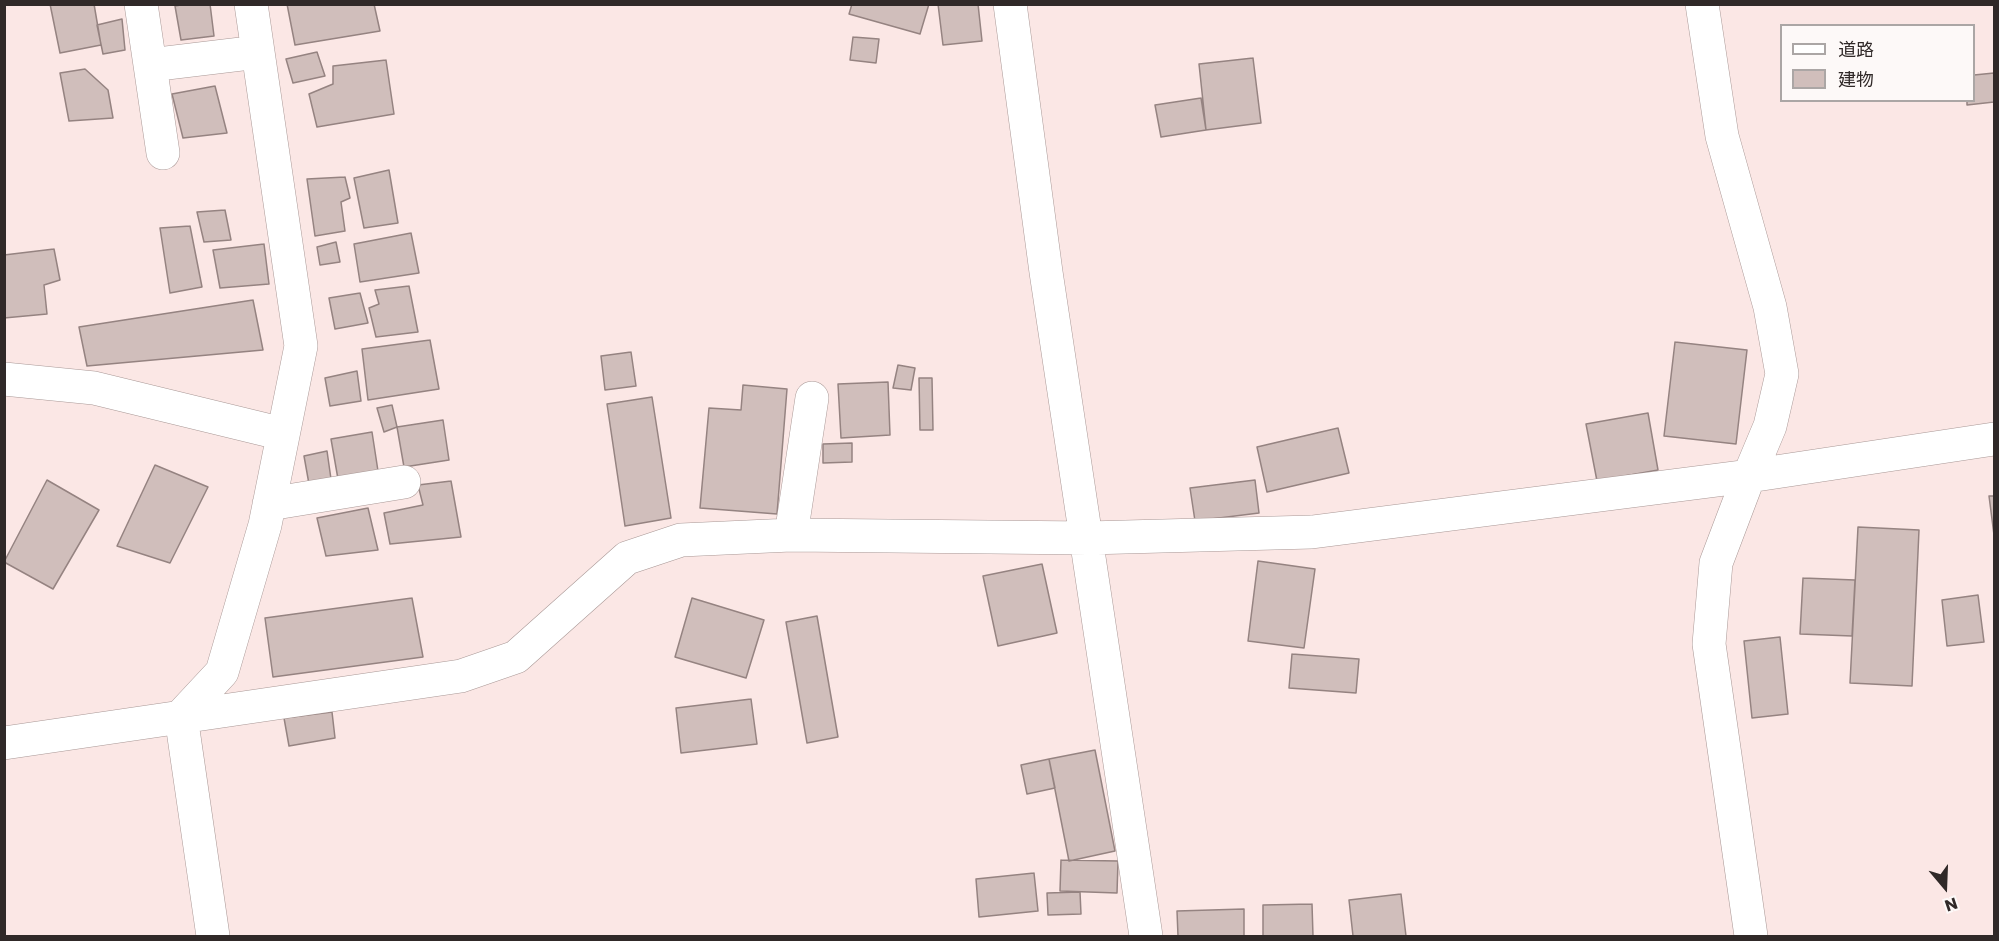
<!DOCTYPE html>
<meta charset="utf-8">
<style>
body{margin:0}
#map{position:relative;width:1999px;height:941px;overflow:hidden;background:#fbe7e5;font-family:Poppins,"Noto Sans JP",sans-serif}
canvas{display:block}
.frame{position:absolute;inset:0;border:6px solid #302928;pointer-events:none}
.legend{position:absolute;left:1780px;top:24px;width:195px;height:78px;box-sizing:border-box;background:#fdf9f8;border:2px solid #aba6a5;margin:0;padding:8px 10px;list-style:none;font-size:18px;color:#302928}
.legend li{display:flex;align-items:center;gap:12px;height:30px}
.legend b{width:30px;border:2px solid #aba6a5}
.north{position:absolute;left:1915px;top:857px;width:60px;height:60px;-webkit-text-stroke:4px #fdf9f8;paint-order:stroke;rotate:161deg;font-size:16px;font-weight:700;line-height:24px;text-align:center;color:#302928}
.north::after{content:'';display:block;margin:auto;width:21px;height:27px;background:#302928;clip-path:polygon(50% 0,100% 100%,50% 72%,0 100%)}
</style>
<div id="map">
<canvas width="1999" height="941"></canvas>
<div class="frame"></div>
<ul class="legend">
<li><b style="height:8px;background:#fff"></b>道路</li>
<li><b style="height:16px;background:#d0bebb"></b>建物</li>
</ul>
<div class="north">N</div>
</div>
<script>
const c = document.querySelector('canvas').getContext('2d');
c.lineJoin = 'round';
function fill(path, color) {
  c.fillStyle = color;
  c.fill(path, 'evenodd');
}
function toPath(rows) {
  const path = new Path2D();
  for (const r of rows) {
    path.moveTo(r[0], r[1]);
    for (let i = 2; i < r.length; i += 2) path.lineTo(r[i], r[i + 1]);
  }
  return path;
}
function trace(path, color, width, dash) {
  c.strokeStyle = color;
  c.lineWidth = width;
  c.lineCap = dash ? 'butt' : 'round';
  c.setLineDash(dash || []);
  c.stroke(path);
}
const building = toPath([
 [50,4,94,4,101,45,60,53,50,4],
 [187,4,210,4,214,36,181,40,175,6,187,4],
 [374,4,380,31,295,45,287,4,374,4],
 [852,4,929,4,920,34,849,14,852,4],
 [938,4,978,4,982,41,943,45,938,4],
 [122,19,125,50,103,54,97,25,122,19],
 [853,37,879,39,876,63,850,60,853,37],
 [317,52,325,76,293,83,286,59,317,52],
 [1253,58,1261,123,1206,130,1199,64,1253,58],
 [386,60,394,114,317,127,309,94,333,84,333,66,386,60],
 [85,69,108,90,113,118,69,121,60,73,85,69],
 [1994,73,1994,102,1967,105,1967,100,1974,100,1974,75,1994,73],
 [215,86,227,133,183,138,172,94,215,86],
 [1201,98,1206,130,1161,137,1155,105,1201,98],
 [389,170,398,223,364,228,354,178,389,170],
 [345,177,350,198,341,202,345,231,315,236,307,179,345,177],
 [225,210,231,240,204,242,197,212,225,210],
 [190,226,202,287,170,293,160,228,190,226],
 [411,233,419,273,360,282,354,244,411,233],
 [336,242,340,262,320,265,317,247,336,242],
 [264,244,269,284,220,288,213,250,264,244],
 [54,249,60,280,44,285,47,314,4,318,4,255,54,249],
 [409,286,418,332,376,337,369,308,379,304,375,290,409,286],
 [360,293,368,323,335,329,329,298,360,293],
 [253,300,263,350,87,366,79,327,253,300],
 [430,340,439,389,368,400,362,349,430,340],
 [1675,342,1747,350,1736,444,1664,436,1675,342],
 [631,352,636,386,605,390,601,356,631,352],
 [898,365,915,368,911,390,893,388,898,365],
 [357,371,361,401,330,406,325,378,357,371],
 [919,378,932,378,933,430,920,430,919,378],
 [888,382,890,435,841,438,838,384,888,382],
 [743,385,787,389,777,514,700,508,709,408,741,410,743,385],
 [652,397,671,518,625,526,607,404,652,397],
 [392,405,397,427,384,432,377,408,392,405],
 [1648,413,1658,470,1597,481,1586,424,1648,413],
 [443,420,449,460,404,467,397,427,443,420],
 [1338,428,1349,473,1267,492,1257,447,1338,428],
 [372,432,378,471,338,479,331,439,372,432],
 [852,443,852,462,823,463,823,444,852,443],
 [327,451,331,479,309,484,304,456,327,451],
 [155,465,208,487,170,563,117,546,155,465],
 [47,480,99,510,53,589,4,562,47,480],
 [1255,480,1259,513,1195,521,1190,488,1255,480],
 [451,481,461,537,390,544,384,513,423,505,418,485,451,481],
 [1989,496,1994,496,1994,535,1989,496],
 [368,508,378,550,326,556,317,518,368,508],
 [1858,527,1919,530,1912,686,1850,683,1858,527],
 [1258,561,1315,569,1304,648,1248,641,1258,561],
 [1042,564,1057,633,998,646,983,576,1042,564],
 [1803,578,1855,580,1852,636,1800,634,1803,578],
 [1978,595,1984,642,1947,646,1942,600,1978,595],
 [412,598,423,657,273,677,265,618,412,598],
 [692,598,764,620,746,678,675,657,692,598],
 [817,616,838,737,807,743,786,622,817,616],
 [1780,637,1788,714,1752,718,1744,641,1780,637],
 [1292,654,1359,659,1356,693,1289,688,1292,654],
 [751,699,757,744,681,753,676,708,751,699],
 [332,712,335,738,289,746,284,718,332,712],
 [1095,750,1115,851,1069,861,1049,759,1095,750],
 [1049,759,1055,788,1027,794,1021,765,1049,759],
 [1061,860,1118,861,1117,893,1060,891,1061,860],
 [1034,873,1038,911,979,917,976,879,1034,873],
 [1080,892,1081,914,1048,915,1047,893,1080,892],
 [1401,894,1406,936,1353,936,1349,900,1401,894],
 [1312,904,1313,936,1263,936,1263,905,1312,904],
 [1244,909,1244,936,1178,936,1177,911,1244,909]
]);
const street = toPath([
 [141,4,150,65,258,52],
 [1010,4,1046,272,1146,936],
 [150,65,163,153],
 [4,379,94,388,283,434],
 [269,504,404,482],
 [791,535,812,398],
 [181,716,222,672,265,525,301,346,251,4],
 [181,716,213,936],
 [4,743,461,676,516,657,627,558,681,540,791,535,1088,538,1312,532,1749,476,1770,426,1782,374,1770,307,1722,136,1702,4],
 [1751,936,1709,644,1716,563,1749,476,1994,439]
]);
fill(building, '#d0bebb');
trace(building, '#958381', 1.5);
trace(street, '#a99896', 34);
trace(street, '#fff', 33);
</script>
